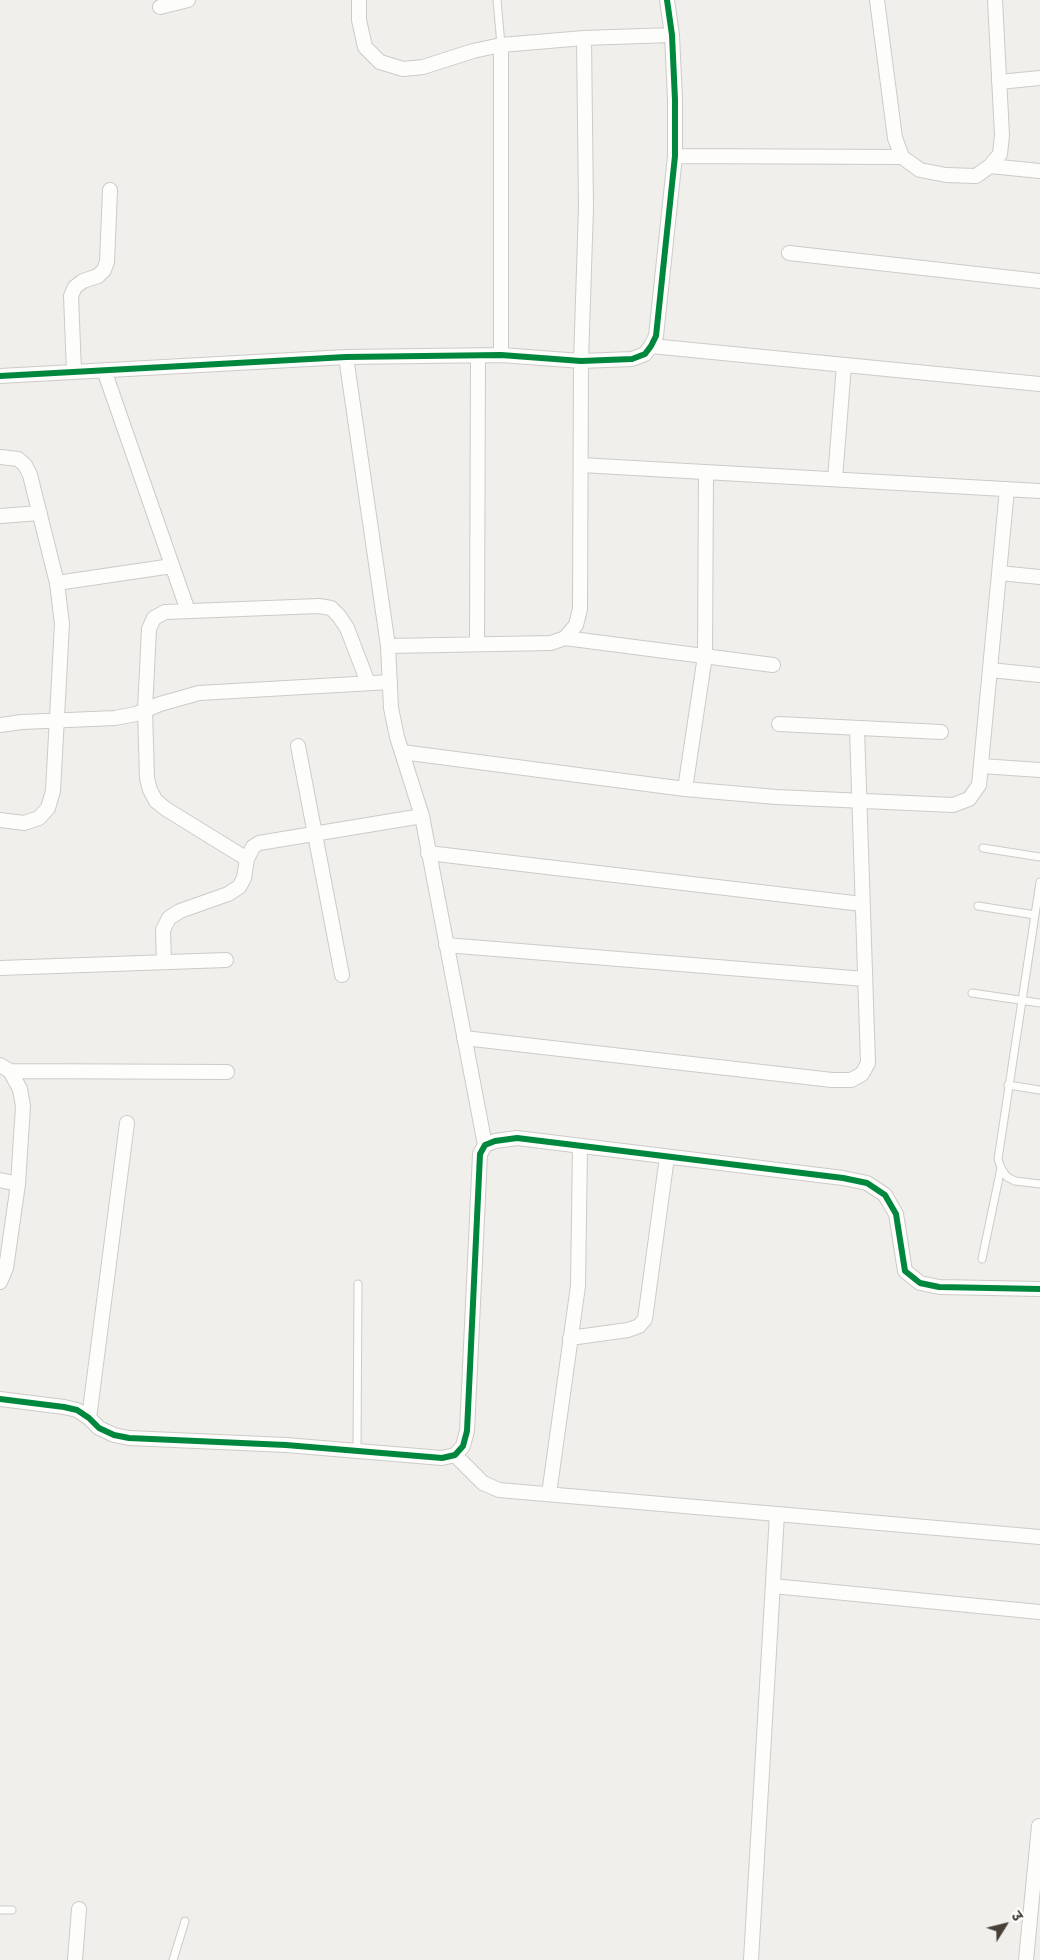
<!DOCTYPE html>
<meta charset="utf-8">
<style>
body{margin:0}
#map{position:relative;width:1040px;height:1960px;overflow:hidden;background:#f1efeb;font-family:Poppins,"Noto Sans Devanagari",sans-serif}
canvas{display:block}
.north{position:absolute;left:980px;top:1900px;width:50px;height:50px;-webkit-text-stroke:4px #fff;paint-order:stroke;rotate:54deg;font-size:14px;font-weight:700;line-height:20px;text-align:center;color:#464038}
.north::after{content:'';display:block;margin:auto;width:18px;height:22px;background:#464038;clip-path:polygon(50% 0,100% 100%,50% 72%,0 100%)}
</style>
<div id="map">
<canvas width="1040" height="1960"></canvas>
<div class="north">उ</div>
</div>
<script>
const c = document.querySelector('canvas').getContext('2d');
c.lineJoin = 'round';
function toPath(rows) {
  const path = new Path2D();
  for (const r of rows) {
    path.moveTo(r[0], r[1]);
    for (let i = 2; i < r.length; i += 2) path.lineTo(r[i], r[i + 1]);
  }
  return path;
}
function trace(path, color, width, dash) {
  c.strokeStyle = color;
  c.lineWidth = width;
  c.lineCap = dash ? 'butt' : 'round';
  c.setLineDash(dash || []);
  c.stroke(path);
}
const service = toPath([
 [497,0,501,45],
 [983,848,1040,857],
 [1040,882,998,1159,1001,1168,1007,1177,1015,1181,1040,1184],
 [978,906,1035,915],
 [972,993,1040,1003],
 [1008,1085,1040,1090],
 [982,1259,1001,1168],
 [357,1450,358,1284],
 [0,1910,12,1910],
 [173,1960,185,1921]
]);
const minor = toPath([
 [359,0,359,20,365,47,380,62,403,69,423,67,473,51,501,45,584,38,672,35],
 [877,0,895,138,902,157,920,170,946,175,976,176,990,166,1000,154,1002,135,995,0],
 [160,7,188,0],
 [999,82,1040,78],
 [675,156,902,157],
 [990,166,1040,171],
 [789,253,1040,281],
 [651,346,1040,384],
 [501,355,501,45],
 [346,357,388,646,391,708,397,737,422,816,485,1145],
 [104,370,188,611],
 [74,371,71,296,75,287,83,281,98,276,104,270,107,262,110,190],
 [0,376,346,357,501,355,581,361,632,359,645,354,651,346,656,336,675,156,675,100,672,35,667,0],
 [0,457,18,459,25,465,30,475,57,583,62,624,53,791,48,808,39,818,24,823,0,820],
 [581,465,1040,491],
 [835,479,844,365],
 [0,516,40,513],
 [999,573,1040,577],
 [57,583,172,566],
 [565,638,773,665],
 [477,644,478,356],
 [388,646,551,643,565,638,576,625,580,609,581,361,586,208,584,38],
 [990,670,1040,675],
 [779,724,941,732],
 [0,725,22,722,115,718,136,714,160,704,199,693,390,682],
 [298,746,342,975],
 [402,752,685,789,776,797,953,805,969,799,979,785,1007,489],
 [981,766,1040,770],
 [685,789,705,656,706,472],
 [428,853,862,904],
 [247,859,166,809,156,801,150,790,147,778,145,710,149,629,154,618,165,612,319,606,331,608,339,616,347,628,368,683],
 [446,945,865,979],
 [164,962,163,930,169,918,180,911,228,894,239,887,244,878,247,859,253,847,259,843,422,816],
 [0,968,226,960],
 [464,1038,832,1080,851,1080,862,1074,868,1063,857,729],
 [0,1065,10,1071,20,1089,23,1106,18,1184,6,1268,0,1282],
 [10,1071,227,1072],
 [0,1180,18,1184],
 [570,1338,628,1330,639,1326,645,1319,667,1157],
 [0,1399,64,1407,77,1410,89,1418,99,1428,114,1435,129,1438,286,1445,442,1458,455,1455,463,1446,467,1431,480,1154,485,1145,495,1141,517,1138,843,1178,867,1183,885,1195,896,1214,905,1271,920,1283,939,1287,1040,1289],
 [89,1418,127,1123],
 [455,1455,483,1483,499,1490,777,1514,751,1960],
 [549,1494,578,1286,580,1147],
 [777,1514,1040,1537],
 [773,1586,1040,1612],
 [75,1960,79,1909],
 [1026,1960,1039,1826]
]);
const cycleway = toPath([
 [0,376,346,357,501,355,581,361,632,359,645,354,651,346,656,336,675,156,675,100,672,35,667,0],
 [0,1399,64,1407,77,1410,89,1418,99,1428,114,1435,129,1438,286,1445,442,1458,455,1455,463,1446,467,1431,480,1154,485,1145,495,1141,517,1138,843,1178,867,1183,885,1195,896,1214,905,1271,920,1283,939,1287,1040,1289]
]);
trace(service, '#cdcbc7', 9);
trace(minor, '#cdcbc7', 16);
trace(service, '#fdfdfc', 7);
trace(minor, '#fdfdfc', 14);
trace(cycleway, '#00873e', 6);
</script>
